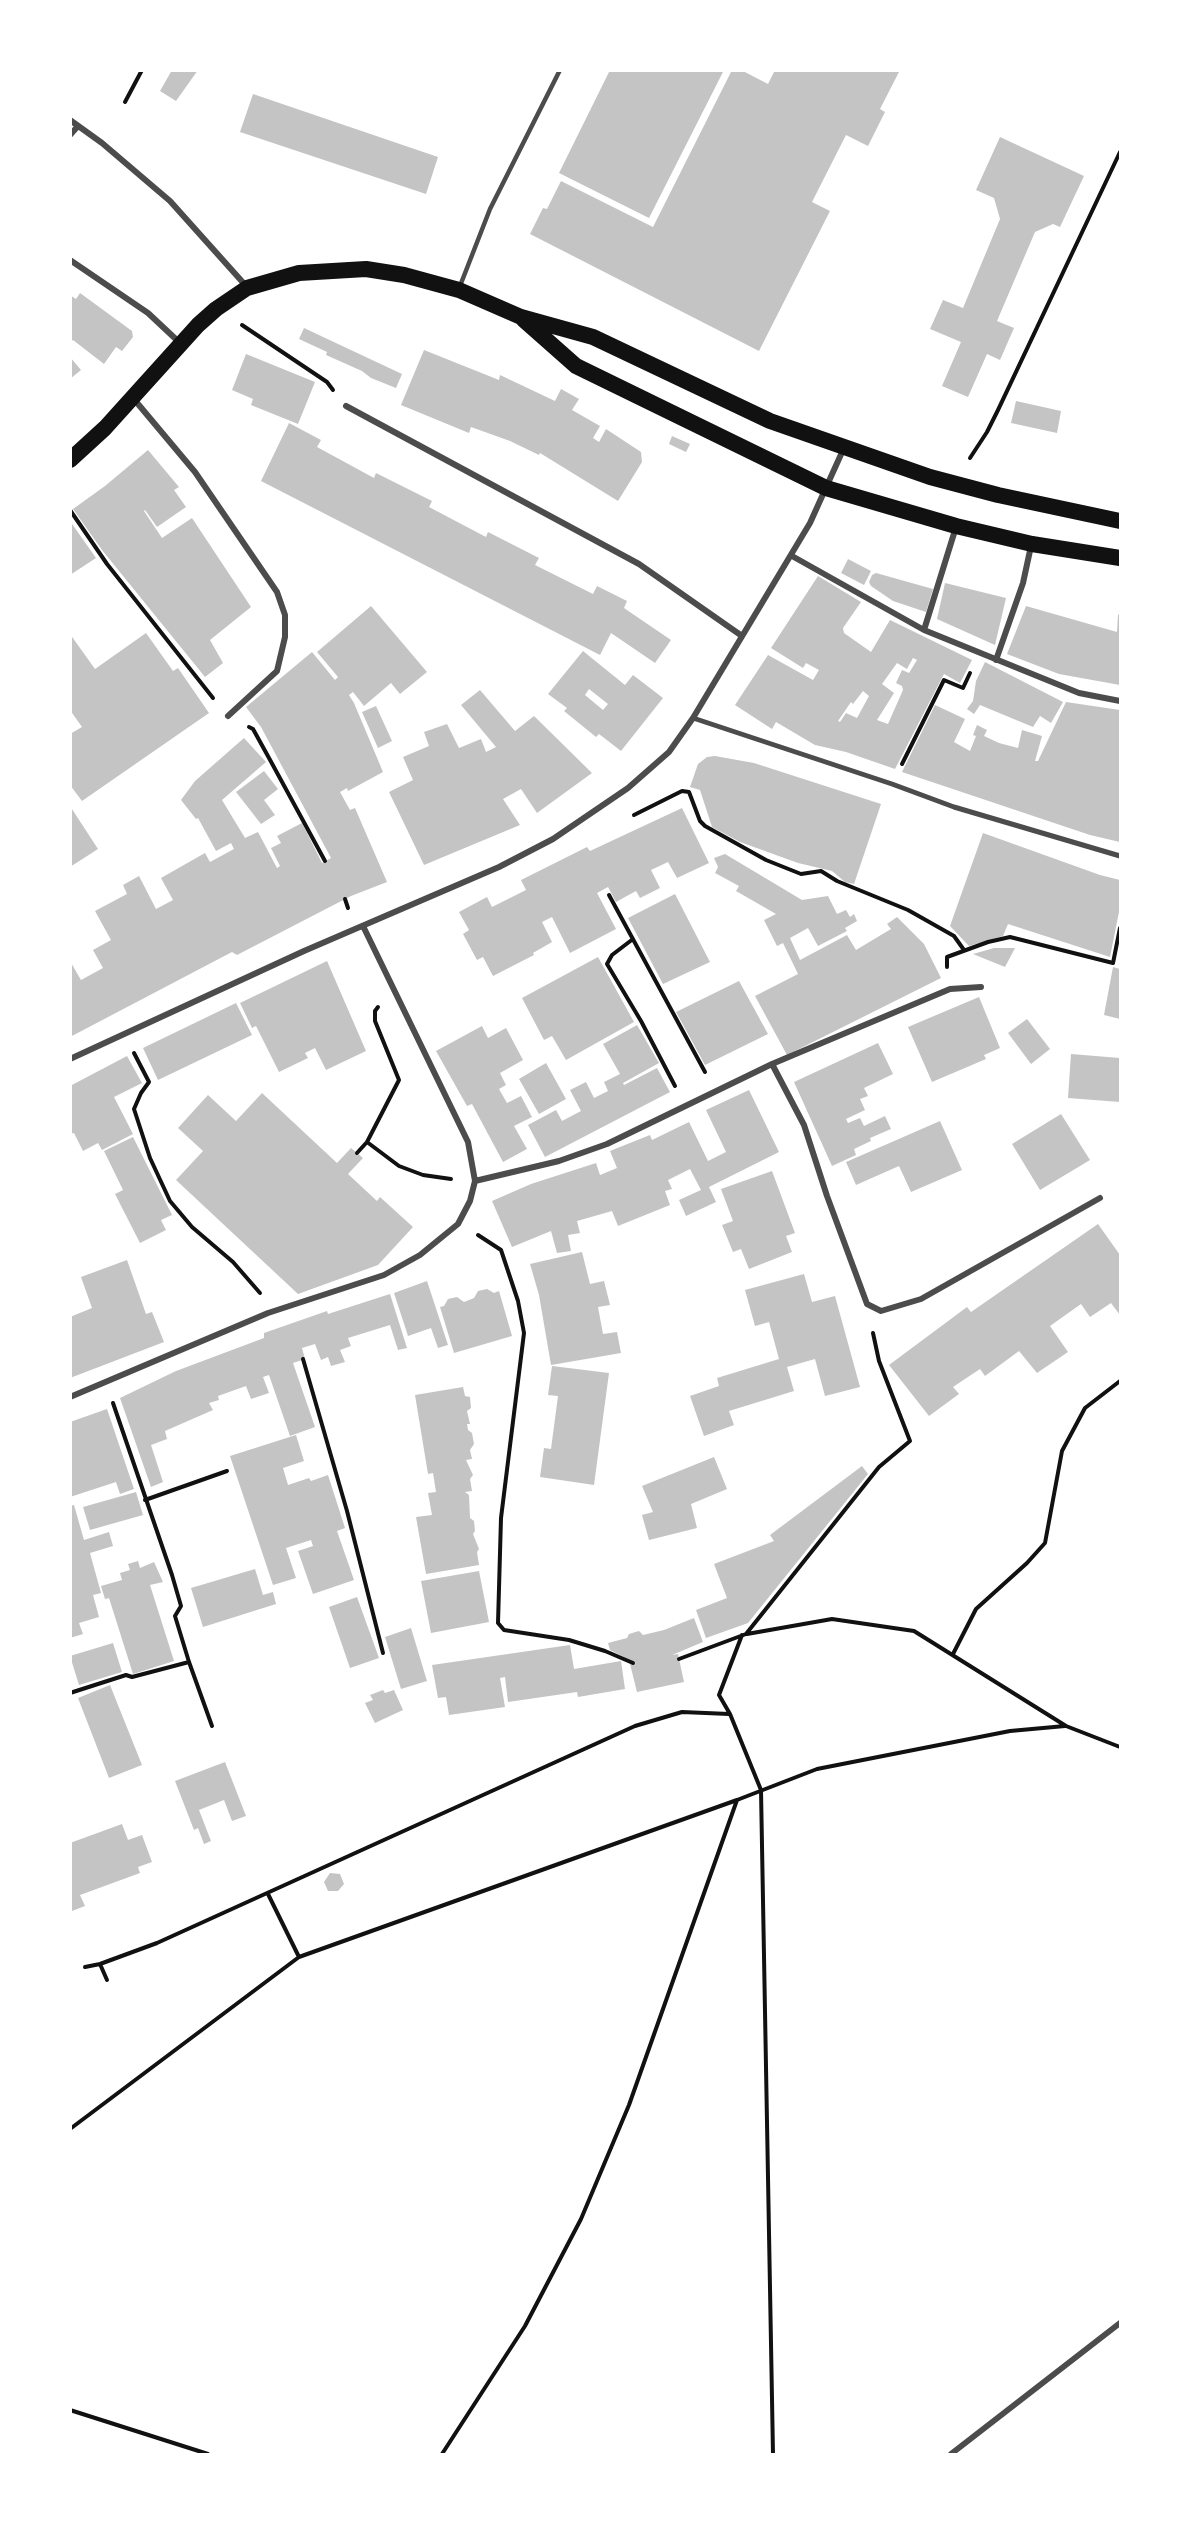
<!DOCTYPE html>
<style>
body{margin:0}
#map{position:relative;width:1191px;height:2525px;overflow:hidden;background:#fff;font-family:Signika,sans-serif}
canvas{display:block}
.frame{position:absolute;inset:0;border:72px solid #fff;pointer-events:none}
</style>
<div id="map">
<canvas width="1191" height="2525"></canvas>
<div class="frame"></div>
</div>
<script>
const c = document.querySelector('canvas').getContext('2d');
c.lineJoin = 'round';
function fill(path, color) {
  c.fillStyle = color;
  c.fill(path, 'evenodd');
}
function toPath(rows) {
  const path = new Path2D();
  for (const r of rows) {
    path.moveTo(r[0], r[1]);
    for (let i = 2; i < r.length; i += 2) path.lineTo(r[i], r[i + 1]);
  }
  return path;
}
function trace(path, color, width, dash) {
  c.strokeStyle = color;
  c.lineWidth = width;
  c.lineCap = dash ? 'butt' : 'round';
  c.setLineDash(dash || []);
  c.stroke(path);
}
const building = toPath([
 [172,70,198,70,176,101,160,91],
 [610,70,724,70,649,218,559,173],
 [732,70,741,70,768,84,775,70,900,70,880,109,885,112,868,146,846,135,812,202,830,211,759,351,530,234,543,208,547,209,561,181,653,227],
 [253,94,438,157,426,194,240,132],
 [1000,137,1084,176,1060,227,1053,224,1035,232,997,321,1014,328,1000,360,987,354,968,397,942,386,961,342,930,329,943,300,963,308,1000,219,994,198,976,190],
 [80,293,132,331,133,337,122,351,116,347,104,364,73,340,70,343,70,295,76,299],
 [304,328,402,374,396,388,371,378,362,371,326,355,327,352,299,339],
 [424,350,499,380,500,375,555,401,561,389,579,399,572,410,600,426,593,438,599,442,606,429,641,452,642,462,618,501,540,453,539,455,510,441,471,427,469,433,401,405],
 [246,354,315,382,298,424,251,405,253,399,232,390],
 [70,357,81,370,70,379],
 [1016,401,1061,411,1057,433,1011,423],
 [289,423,321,440,317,447,374,478,376,473,432,501,429,507,486,537,488,532,539,558,535,565,593,594,597,586,627,601,624,608,671,640,655,663,611,633,600,655,261,481],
 [672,436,690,444,686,452,669,444],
 [148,450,179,487,174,490,186,507,157,527,145,510,144,511,162,538,192,518,251,607,210,640,223,663,205,677,102,550,73,509,105,486],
 [70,521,96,558,70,575],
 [848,559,871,571,864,585,841,573],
 [876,573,933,589,926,612,893,601,871,586,869,582,872,575],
 [818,576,861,602,843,628,844,633,871,652,890,620,972,660,960,683,944,674,895,769,846,752,815,745,776,722,772,729,735,705,768,655,813,680,819,670,806,663,803,668,771,648],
 [913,658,917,660,909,673,902,670,896,683,902,686,903,690,888,724,877,720,894,693,882,684,897,663,907,669],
 [863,691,869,696,857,718,846,713,840,722,838,721,851,702,853,704],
 [945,583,1006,598,995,645,937,619],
 [371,606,427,672,400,694,391,683,364,706,353,692,349,695,354,703,383,772,348,791,347,788,340,792,350,810,355,808,387,882,351,896,237,955,232,952,70,1037,70,961,81,980,103,968,93,950,111,940,95,911,127,894,123,885,139,876,156,909,173,900,161,878,205,853,210,862,234,849,231,843,216,851,198,818,196,819,181,800,195,781,244,738,266,762,222,800,245,838,258,832,277,868,280,866,271,848,281,843,277,836,302,823,322,863,331,858,261,727,246,707,312,652,335,680,338,677,317,652],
 [1026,606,1117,632,1118,615,1120,613,1120,685,1059,674,1007,654],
 [146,633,173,671,178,668,209,713,82,801,70,785,70,734,82,727,70,710,70,634,95,669],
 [583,651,625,685,633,675,663,698,621,751,599,734,596,737,564,711,567,708,548,694],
 [589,689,608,704,603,710,585,695],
 [985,662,1063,702,1051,723,1040,716,1033,727,980,705,974,714,967,709,973,701,976,681],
 [480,690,515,731,534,716,592,773,537,813,521,789,503,799,520,825,424,865,389,792,413,780,403,757,429,746,424,732,447,724,459,748,481,739,486,752,496,747,461,705],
 [1066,702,1120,710,1120,842,1090,835,902,772,935,705,965,719,954,742,970,751,976,736,973,735,977,725,987,730,984,736,999,743,1018,748,1022,730,1042,736,1035,761,1038,761],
 [376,706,392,741,378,748,362,712],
 [715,756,754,763,881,804,854,884,845,882,832,871,798,863,740,842,712,827,700,790,690,787,698,764,707,757],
 [264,771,278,789,264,800,275,815,261,824,236,792],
 [70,806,98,849,70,867],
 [682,808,709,863,677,878,668,862,651,870,660,888,640,898,636,891,616,902,608,887,597,893,616,929,570,953,552,917,542,922,552,942,533,953,534,955,493,976,483,957,477,960,463,934,469,930,459,912,487,897,492,907,526,890,521,880,587,847,590,851],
 [983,833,1100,875,1120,880,1120,907,1110,957,1008,924,1003,936,969,946,950,926],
 [725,854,802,900,828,896,837,914,846,910,850,917,854,914,857,921,845,928,847,931,818,946,808,928,790,938,800,960,847,935,856,950,891,929,887,924,897,917,924,944,941,978,787,1055,755,996,798,974,783,943,777,946,764,920,776,914,736,891,739,886,715,873,718,867,714,858],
 [675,894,710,962,663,984,628,918],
 [994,948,1015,948,1005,967,973,954],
 [598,957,634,1022,566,1060,552,1036,544,1040,522,998],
 [327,961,366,1051,326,1070,315,1048,305,1053,308,1058,279,1072,256,1026,252,1028,240,1003],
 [1113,967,1120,969,1120,1019,1104,1015],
 [739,981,768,1034,705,1065,676,1012],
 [979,997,1000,1048,984,1055,986,1059,932,1082,908,1027],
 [236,1003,252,1035,158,1080,143,1048],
 [1027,1019,1050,1049,1031,1064,1008,1033],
 [637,1025,659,1063,623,1083,624,1085,657,1068,670,1092,545,1157,528,1125,556,1110,562,1121,581,1111,570,1090,586,1082,594,1098,608,1091,604,1082,620,1074,603,1044],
 [482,1026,488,1038,506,1028,523,1060,500,1073,506,1085,499,1089,507,1103,521,1096,532,1117,514,1126,527,1149,503,1162,472,1104,467,1106,436,1051],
 [878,1043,893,1074,864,1088,868,1096,860,1099,865,1110,846,1119,848,1123,860,1118,864,1126,885,1116,891,1129,870,1138,871,1141,854,1149,856,1155,832,1166,794,1082],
 [1071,1054,1120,1058,1120,1102,1068,1098],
 [127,1056,142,1083,114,1097,133,1134,102,1150,98,1143,83,1151,74,1133,70,1134,70,1086],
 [546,1063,566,1099,539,1114,519,1079],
 [749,1090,779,1152,709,1187,716,1202,686,1216,679,1200,701,1190,690,1169,668,1180,672,1189,665,1191,670,1205,618,1226,612,1211,577,1221,580,1233,568,1235,571,1251,557,1253,551,1231,512,1247,492,1201,531,1184,596,1163,600,1175,617,1168,610,1151,650,1135,652,1140,689,1122,708,1161,726,1152,706,1110],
 [262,1093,337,1163,351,1148,363,1158,348,1174,377,1201,380,1197,413,1227,378,1265,298,1294,176,1180,203,1151,178,1128,208,1095,236,1121],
 [1061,1114,1090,1160,1040,1190,1012,1144],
 [940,1121,962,1170,911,1192,899,1166,856,1185,846,1162],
 [133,1137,172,1215,161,1220,166,1230,140,1243,115,1194,123,1190,104,1151],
 [772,1171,795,1233,786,1236,792,1252,749,1269,741,1249,733,1252,722,1225,733,1221,721,1189],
 [1098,1224,1120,1255,1120,1315,1111,1303,1090,1317,1081,1304,1050,1326,1068,1352,1037,1373,1019,1351,985,1376,980,1369,953,1387,959,1394,929,1416,889,1365,967,1307,971,1312],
 [582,1252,590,1284,604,1281,610,1305,598,1307,603,1334,617,1332,621,1353,551,1365,539,1295,530,1264],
 [127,1260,146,1314,152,1312,164,1342,70,1378,70,1317,92,1308,81,1277],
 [804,1274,812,1302,835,1296,860,1387,825,1396,815,1359,787,1367,794,1391,729,1411,734,1425,704,1436,690,1396,719,1386,717,1378,779,1359,769,1322,755,1326,745,1290],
 [427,1281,448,1345,438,1348,431,1328,408,1336,394,1293],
 [487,1289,494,1293,499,1291,512,1336,454,1353,440,1307,444,1306,448,1299,457,1297,464,1302,474,1298,478,1291],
 [390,1294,407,1348,398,1350,390,1325,348,1338,351,1346,340,1350,345,1362,331,1366,328,1357,321,1360,315,1344,302,1348,305,1359,293,1363,315,1427,290,1436,269,1375,263,1377,269,1393,251,1399,246,1386,218,1396,219,1400,209,1403,213,1410,165,1431,167,1439,151,1445,163,1482,151,1487,120,1398,176,1371,264,1338,264,1333,327,1311,328,1314],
 [552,1366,609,1373,594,1485,540,1477,544,1448,551,1449,558,1396,548,1395],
 [463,1387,465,1396,470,1397,471,1408,467,1411,470,1424,467,1424,468,1430,472,1433,474,1444,470,1450,472,1459,466,1460,473,1475,470,1479,472,1491,465,1492,469,1495,470,1518,474,1521,475,1531,473,1534,479,1549,477,1552,479,1565,426,1574,416,1517,432,1515,428,1493,436,1492,433,1473,428,1474,415,1395],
 [107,1409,134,1489,120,1494,116,1482,70,1497,70,1422],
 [296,1435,304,1461,283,1468,288,1485,309,1478,311,1481,328,1475,345,1528,337,1531,354,1580,313,1594,298,1551,313,1546,311,1540,286,1548,296,1578,273,1585,230,1456],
 [714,1457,727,1489,691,1504,697,1528,649,1540,642,1515,653,1512,642,1486],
 [862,1466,868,1474,748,1623,706,1638,696,1610,727,1598,714,1564,774,1541,770,1535],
 [136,1492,143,1515,90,1530,83,1507],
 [74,1505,84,1540,109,1532,113,1546,90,1553,101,1593,93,1595,99,1617,79,1623,83,1634,70,1638,70,1506],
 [138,1561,140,1568,154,1562,163,1582,150,1585,174,1661,133,1674,109,1598,105,1599,101,1586,122,1580,120,1573,130,1570,128,1564],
 [255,1569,263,1595,273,1592,276,1604,203,1627,191,1588],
 [479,1571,489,1622,431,1633,421,1581],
 [357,1597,379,1658,350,1668,329,1607],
 [694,1618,703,1642,672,1655,678,1654,684,1682,637,1692,630,1664,636,1663,610,1650,608,1643,627,1638,629,1634,639,1631,643,1635,664,1630],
 [411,1628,427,1681,401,1689,385,1637],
 [113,1643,122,1672,79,1685,70,1656],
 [570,1645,574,1669,621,1661,625,1689,578,1697,577,1692,508,1702,505,1677,500,1678,505,1707,449,1715,446,1697,438,1698,432,1665],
 [110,1685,142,1765,109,1778,78,1698],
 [383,1690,385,1693,394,1690,403,1710,375,1723,365,1703,373,1700,370,1695],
 [225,1762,246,1816,232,1821,224,1800,199,1810,211,1841,204,1844,198,1828,194,1830,175,1781],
 [122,1824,128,1840,142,1835,152,1862,138,1867,140,1873,80,1895,85,1906,72,1911,70,1843],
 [330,1873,340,1874,344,1884,338,1891,328,1891,324,1882]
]);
const path = toPath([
 [125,102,142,70],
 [242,325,327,382,333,390],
 [970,458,987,432,998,410,1120,152],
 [70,510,107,564,213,698],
 [249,727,253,729,269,758,325,861],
 [902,764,944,680,963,688,970,673],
 [634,815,682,791,689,792,700,821,705,826,766,860,801,874,821,871,837,881,908,910,954,936,964,950],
 [609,895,705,1072],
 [345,899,348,908],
 [633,939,612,955,607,964,641,1021,675,1086],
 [947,967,947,957,988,942,1010,937,1113,963,1120,928],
 [134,1053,149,1082,141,1093,134,1109,150,1158,170,1201,192,1227,233,1262,260,1293],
 [367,1142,399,1166,423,1175,451,1179],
 [357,1153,367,1142,399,1080,375,1021,375,1011,378,1007],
 [478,1235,501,1250,518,1301,524,1333,501,1518,498,1623,504,1630,569,1640,605,1651,633,1663],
 [303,1359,347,1511,383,1653],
 [113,1403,172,1575,181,1606,175,1616,189,1662,212,1726],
 [145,1500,227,1471],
 [747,1634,832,1619,914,1631,1066,1726,1120,1747],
 [742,1635,719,1695,730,1714,761,1790,773,2454],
 [953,1654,976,1609,1027,1563,1045,1543,1062,1451,1085,1408,1120,1381],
 [679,1659,746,1634,879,1467,910,1441,879,1361,873,1333],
 [70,1693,126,1675,132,1677,189,1662],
 [737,1800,817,1769,1010,1731,1065,1726],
 [268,1894,299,1957],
 [100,1964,107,1980],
 [85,1967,100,1964,157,1943,635,1726,682,1712,729,1714],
 [70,2129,299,1957,737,1800,629,2105,581,2219,525,2326,442,2454],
 [70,2410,208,2454]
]);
const service = toPath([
 [460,286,490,209,560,70]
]);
const pedestrian = toPath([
 [693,718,892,784,954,807,1120,856]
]);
const minor = toPath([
 [70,120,102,143,170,201,247,287],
 [70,135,78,126],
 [70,260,148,313,180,343],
 [133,398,195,472,277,592,285,615,285,637,277,671,228,716],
 [346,406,639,564,742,636],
 [792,556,924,630,1079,693,1120,701],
 [924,630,956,527],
 [996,660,1023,583,1031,546],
 [70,1059,304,951,499,867,553,839,628,788,669,752,693,718,810,523,843,450],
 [772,1064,804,1125,827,1196,867,1304,881,1311,921,1299,1100,1198],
 [475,1181,559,1161,607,1144,772,1064,950,989,981,987],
 [70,1397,268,1313,384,1275,420,1255,458,1224,470,1201,475,1181,468,1142,363,926],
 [951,2454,1120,2323]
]);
const trunk = toPath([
 [524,320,576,366,826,488,956,526,1032,544,1120,558],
 [70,460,105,428,198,325,216,309,247,288,299,273,366,269,404,275,459,290,521,317,593,337,770,421,930,477,998,495,1120,521]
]);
fill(building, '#c4c4c4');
trace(path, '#111', 4);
trace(service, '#4c4c4c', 4.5);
trace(pedestrian, '#4c4c4c', 5);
trace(minor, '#4c4c4c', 6);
trace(trunk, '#111', 16);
</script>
